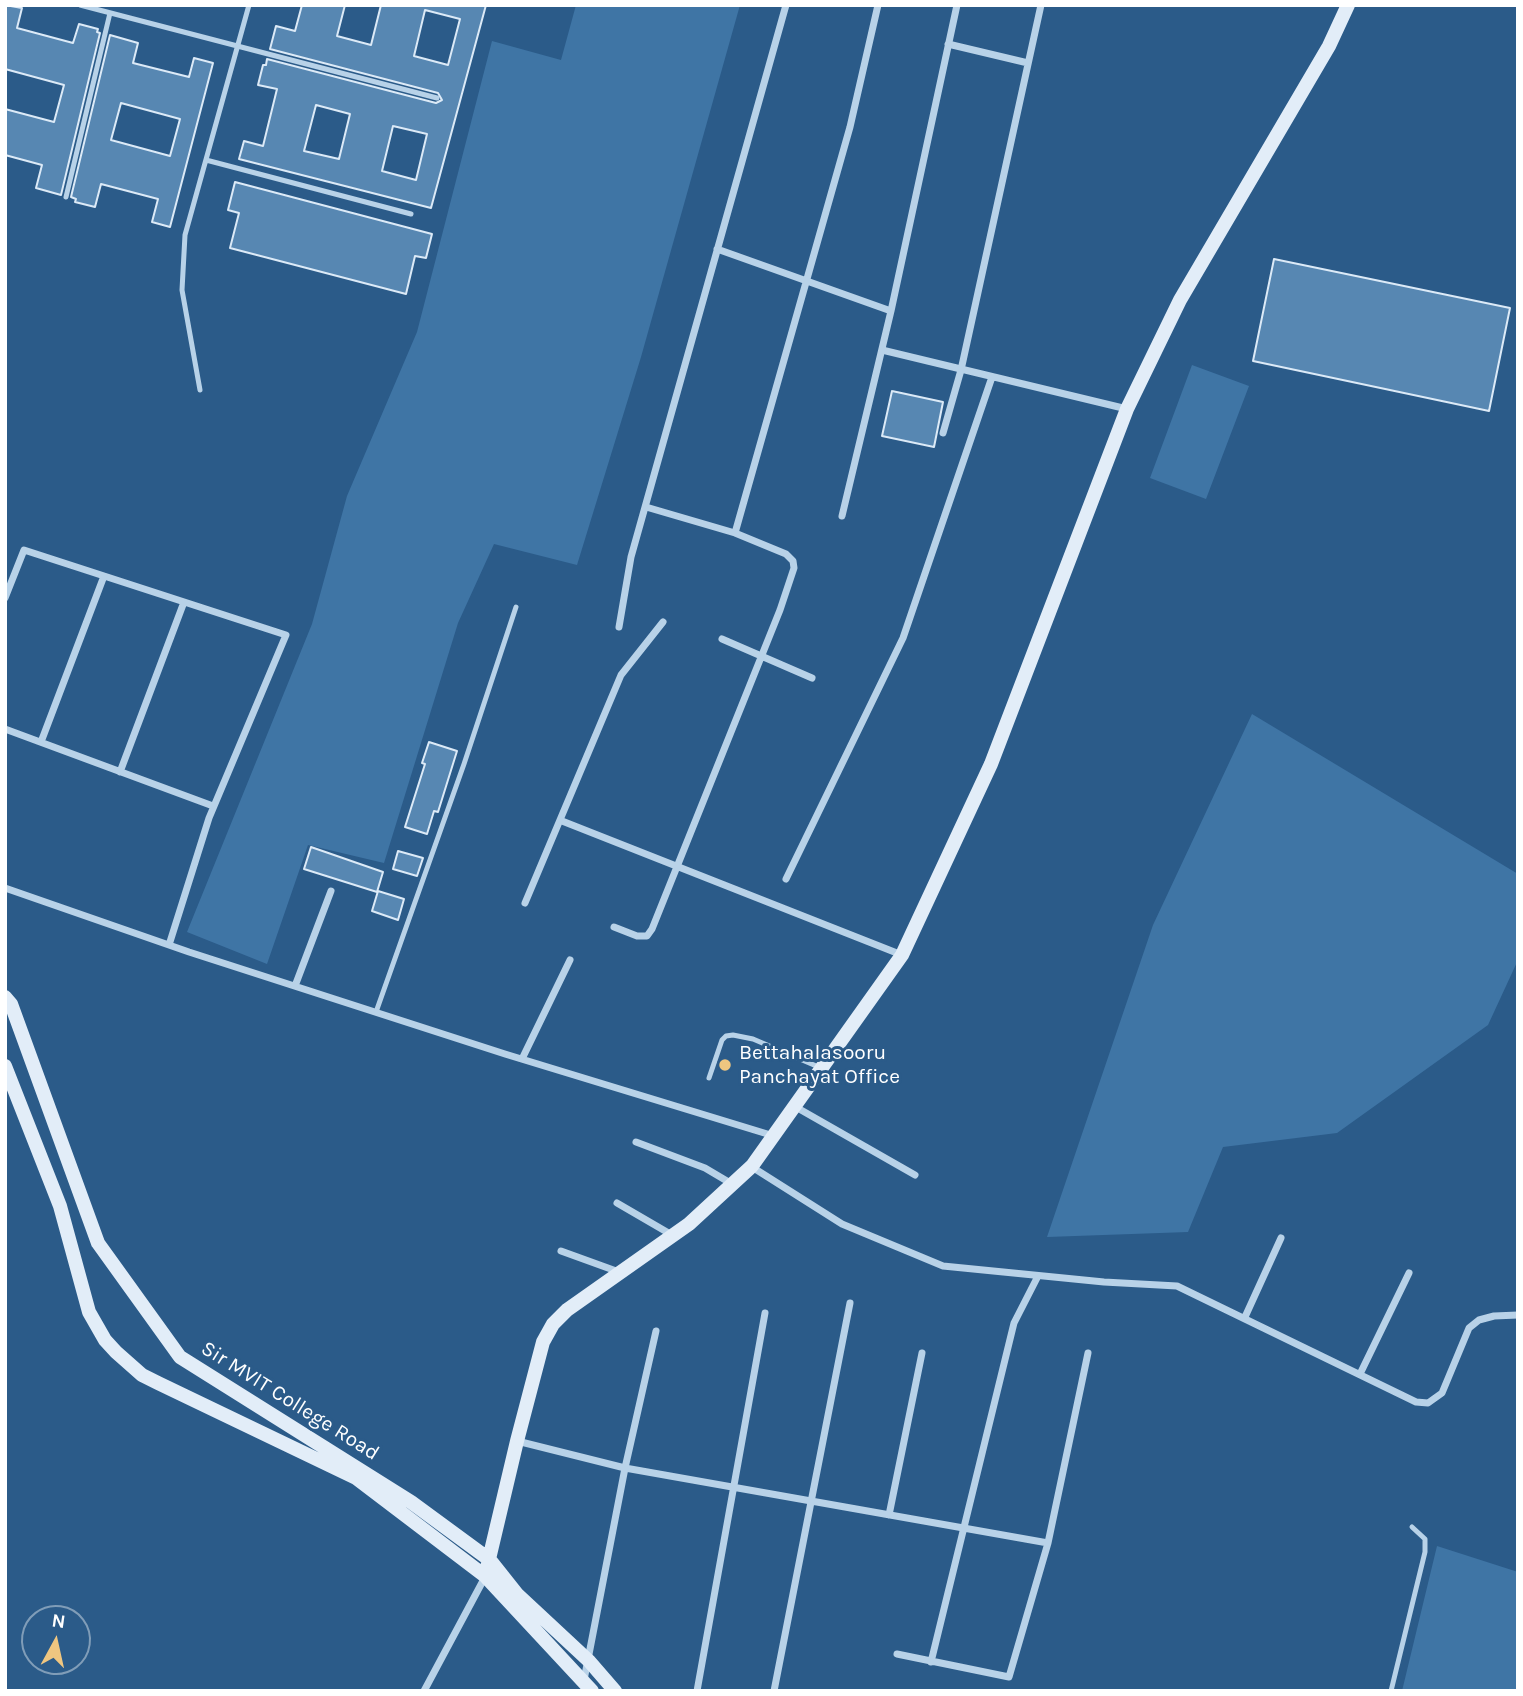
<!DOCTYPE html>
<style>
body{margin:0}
#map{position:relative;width:1523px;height:1696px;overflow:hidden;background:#2b5b89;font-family:Karla,sans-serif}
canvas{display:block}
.frame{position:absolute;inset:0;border:7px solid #fff;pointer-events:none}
.north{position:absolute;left:21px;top:1605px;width:70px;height:70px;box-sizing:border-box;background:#2b5b89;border:2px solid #809db8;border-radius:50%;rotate:8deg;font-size:19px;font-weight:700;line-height:28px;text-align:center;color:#fff}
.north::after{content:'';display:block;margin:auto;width:24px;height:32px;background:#efc680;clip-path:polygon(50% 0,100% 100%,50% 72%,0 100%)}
</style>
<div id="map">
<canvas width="1523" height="1696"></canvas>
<div class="frame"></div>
<div class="north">N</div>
</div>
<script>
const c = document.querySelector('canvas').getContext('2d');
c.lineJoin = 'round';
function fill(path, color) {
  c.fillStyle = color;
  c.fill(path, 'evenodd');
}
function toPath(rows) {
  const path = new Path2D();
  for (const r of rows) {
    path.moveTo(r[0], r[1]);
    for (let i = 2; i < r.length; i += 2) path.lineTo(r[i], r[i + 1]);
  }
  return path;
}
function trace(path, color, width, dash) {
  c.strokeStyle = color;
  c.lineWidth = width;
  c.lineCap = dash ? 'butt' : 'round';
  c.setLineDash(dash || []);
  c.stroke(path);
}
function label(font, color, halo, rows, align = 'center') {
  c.font = font + ' Karla,sans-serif';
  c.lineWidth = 6;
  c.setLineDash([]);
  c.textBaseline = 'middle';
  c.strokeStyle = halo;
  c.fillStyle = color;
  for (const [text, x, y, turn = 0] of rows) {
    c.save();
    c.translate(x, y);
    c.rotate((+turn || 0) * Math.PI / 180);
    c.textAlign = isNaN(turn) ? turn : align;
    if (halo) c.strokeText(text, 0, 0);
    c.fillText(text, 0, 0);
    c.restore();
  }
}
const green = toPath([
 [576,5,740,5,641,357,577,565,494,544,458,623,384,863,308,845,267,964,187,932,312,624,347,496,417,332,492,41,561,60],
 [1192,365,1249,386,1206,499,1150,478],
 [1252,714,1518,874,1518,960,1488,1025,1337,1133,1223,1147,1188,1232,1047,1237,1153,925],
 [1437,1546,1518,1572,1518,1691,1402,1691]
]);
const building = toPath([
 [5,5,22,8,17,28,73,43,79,24,98,29,97,32,100,33,61,195,36,188,42,165,5,155,5,109,54,122,64,85,5,69,5,5],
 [302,5,345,5,337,36,371,45,381,5,486,5,431,208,239,159,244,141,263,146,277,89,258,85,263,65,266,65,267,59,436,103,442,100,438,93,270,49,276,26,295,31,302,5],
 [425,10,460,19,448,65,414,56,425,10],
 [316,105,350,114,339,159,304,151,316,105],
 [393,126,427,134,416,180,382,171,393,126],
 [110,35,138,43,133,63,189,77,194,58,213,63,170,227,152,222,158,199,101,184,95,207,75,202,76,199,71,197,110,35],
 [121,103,180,119,170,156,111,140,121,103],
 [235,182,432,234,426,258,415,256,406,294,230,248,239,213,228,210,235,182],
 [1274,259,1510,308,1489,411,1253,361,1274,259],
 [892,391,943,402,934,447,882,436,892,391],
 [429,742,457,751,438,812,434,811,427,834,405,827,425,764,422,763,429,742],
 [311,847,383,872,377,892,304,869,311,847],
 [398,851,423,858,417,876,393,869,398,851],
 [378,891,404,899,398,920,372,911,378,891]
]);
const lane = toPath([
 [80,5,437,98],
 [206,160,411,214],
 [66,197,110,13],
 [200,390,182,290,185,235,249,5],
 [376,1012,464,764,516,607],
 [709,1078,722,1040,726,1036,733,1035,753,1039,821,1068],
 [1391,1691,1425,1552,1425,1539,1412,1527]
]);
const street = toPath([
 [948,44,1028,63],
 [717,249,891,311],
 [882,350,1127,409],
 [943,433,961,370,1041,5],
 [646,507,735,533,850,127,878,5],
 [842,516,891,311,957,5],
 [5,598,24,550,286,635,209,818,169,945],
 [619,627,631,557,786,5],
 [722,639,812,678],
 [5,729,213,806],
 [41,742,104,576],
 [120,772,184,602],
 [562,821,902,955],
 [786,879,903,638,992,377],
 [5,888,189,952,505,1054,774,1136],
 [525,903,621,675,663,622],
 [614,927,637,936,647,936,652,929,780,610,794,568,793,561,786,554,735,533],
 [295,986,331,891],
 [522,1059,570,960],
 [794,1106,915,1175],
 [636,1142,705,1168,732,1184],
 [752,1167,842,1224,943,1266,1104,1282,1177,1286,1416,1402,1428,1403,1442,1393,1469,1328,1479,1320,1494,1316,1518,1315],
 [617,1203,672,1235],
 [561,1251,619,1272],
 [1245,1317,1281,1238],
 [1360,1374,1409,1273],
 [517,1441,625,1468,1048,1543,1088,1353],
 [889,1515,922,1353],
 [897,1654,1009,1677,1048,1543],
 [931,1662,1014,1323,1038,1276],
 [584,1680,625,1468,656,1331],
 [424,1691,485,1577],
 [697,1691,765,1313],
 [774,1691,850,1303]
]);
const secondary = toPath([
 [5,997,11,1004,98,1243,180,1357,411,1502,490,1560,517,1594,589,1661,615,1691],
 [5,1066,60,1206,89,1312,105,1340,116,1352,142,1375,158,1383,356,1478,485,1576,592,1691],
 [485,1576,517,1441,543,1342,553,1324,567,1310,689,1224,752,1166,902,955,991,764,1127,409,1180,300,1329,46,1348,5]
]);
const markers = [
 [725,1065,7,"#efc680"]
];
const poiNames = [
 ["Bettahalasooru",739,1053],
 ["Panchayat Office",739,1077]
];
const streetNames = [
 ["Sir MVIT College Road",290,1401,32]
];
fill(green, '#3f75a5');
fill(building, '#5787b2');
trace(building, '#dceaf7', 2);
trace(lane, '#b8d2e8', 5);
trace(street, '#b8d2e8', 7);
trace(secondary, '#e2edf8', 14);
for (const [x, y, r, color] of markers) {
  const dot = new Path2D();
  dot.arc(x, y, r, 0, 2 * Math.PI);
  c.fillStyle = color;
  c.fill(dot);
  trace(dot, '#2b5b89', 2.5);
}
label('21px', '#fff', '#2b5b89', poiNames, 'left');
label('21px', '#fff', '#2b5b89', streetNames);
</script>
